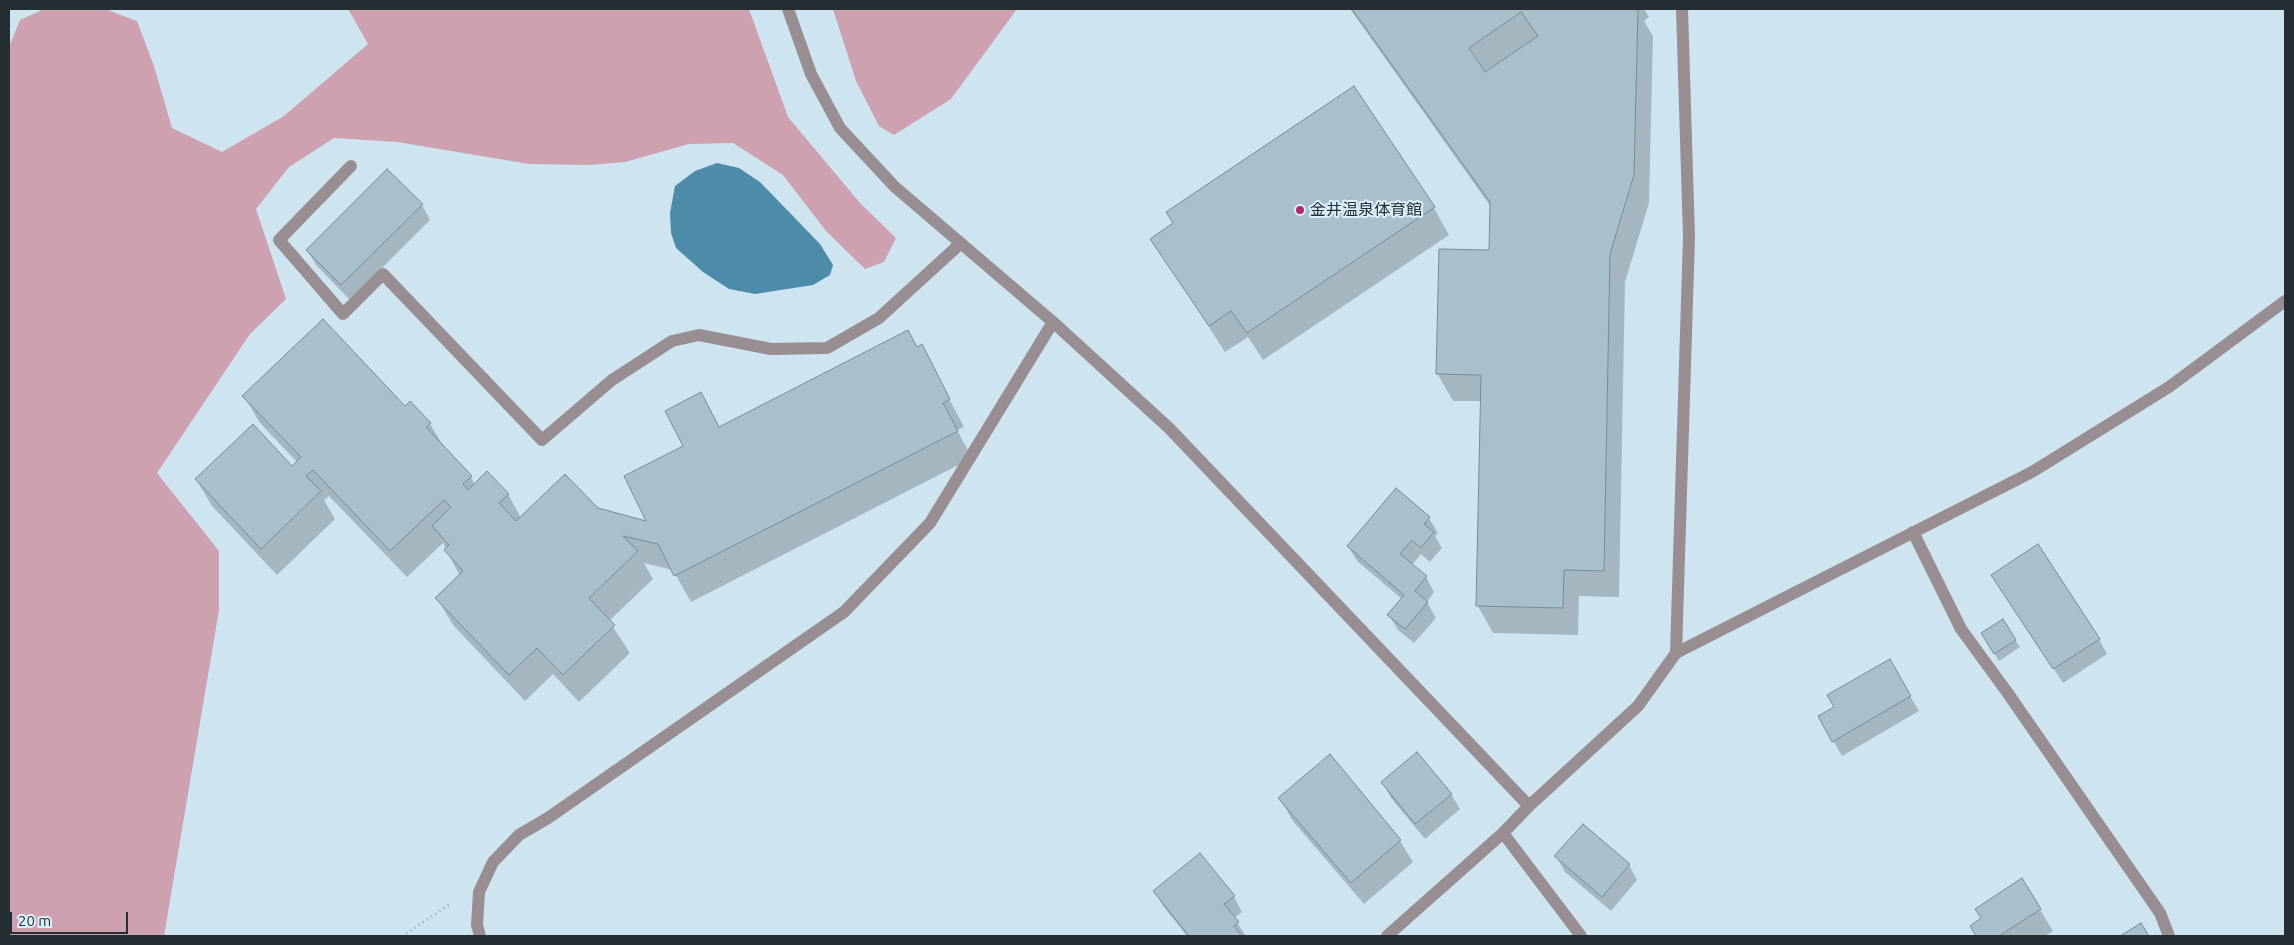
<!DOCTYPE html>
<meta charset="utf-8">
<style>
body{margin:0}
#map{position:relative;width:2294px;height:945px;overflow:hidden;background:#cee5f1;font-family:Ubuntu,sans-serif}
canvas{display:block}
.frame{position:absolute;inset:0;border:10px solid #242d32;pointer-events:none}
.scale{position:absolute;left:10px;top:912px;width:118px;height:22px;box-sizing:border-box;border:2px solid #242d32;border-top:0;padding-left:6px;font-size:15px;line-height:18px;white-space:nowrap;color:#242d32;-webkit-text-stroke:4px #dbf2fe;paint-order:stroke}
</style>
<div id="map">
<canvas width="2294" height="945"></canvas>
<div class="frame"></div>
<div class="scale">20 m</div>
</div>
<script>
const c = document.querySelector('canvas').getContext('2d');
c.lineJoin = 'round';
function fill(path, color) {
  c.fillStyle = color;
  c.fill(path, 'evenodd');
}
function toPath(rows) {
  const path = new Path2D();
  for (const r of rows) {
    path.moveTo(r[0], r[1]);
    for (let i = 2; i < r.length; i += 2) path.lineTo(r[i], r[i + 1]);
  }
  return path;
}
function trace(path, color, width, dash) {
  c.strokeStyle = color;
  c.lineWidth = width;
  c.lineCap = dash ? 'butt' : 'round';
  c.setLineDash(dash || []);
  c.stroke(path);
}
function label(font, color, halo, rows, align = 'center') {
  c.font = font + ' Ubuntu,"Noto Sans JP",sans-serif';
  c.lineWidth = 4;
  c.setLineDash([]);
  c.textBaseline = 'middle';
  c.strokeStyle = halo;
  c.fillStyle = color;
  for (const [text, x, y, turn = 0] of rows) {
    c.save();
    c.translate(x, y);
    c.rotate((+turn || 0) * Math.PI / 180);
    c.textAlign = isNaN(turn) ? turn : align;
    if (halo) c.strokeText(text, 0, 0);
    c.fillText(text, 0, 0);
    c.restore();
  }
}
const green = toPath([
 [44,9,105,9,137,21,154,66,172,128,222,152,284,116,368,44,348,9,749,9,788,117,860,203,896,238,884,262,865,269,826,231,783,175,733,143,689,144,625,162,590,165,529,164,397,142,334,138,289,167,256,209,286,299,250,334,157,473,219,551,219,610,164,936,9,936,9,47,20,20],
 [833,9,1017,9,951,99,894,135,879,126,856,81]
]);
const water = toPath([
 [717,163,739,168,760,182,820,244,833,265,830,275,813,285,755,294,729,289,703,272,676,248,671,233,670,213,675,186,695,171]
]);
const shadow = toPath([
 [1350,9,1644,9,1649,17,1644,21,1653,36,1649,203,1625,282,1619,597,1579,596,1578,635,1493,633,1478,606,1482,401,1453,401,1437,373,1491,251,1491,207],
 [1354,88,1434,208,1449,235,1263,360,1248,337,1225,352,1152,239],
 [422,205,430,220,350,300,316,265,307,250],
 [921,346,964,427,957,430,972,458,691,602,673,570,644,563,653,579,609,621,630,653,579,702,553,674,525,701,453,625,437,598,460,576,443,543,407,577,329,496,324,500,335,519,277,575,212,506,196,479,292,467,297,462,260,423,244,396,405,407,430,424,445,449,471,477,475,485,508,494,521,518,597,510,649,523,684,446,701,394,720,428],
 [1429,518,1438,533,1435,536,1442,548,1430,562,1421,554,1412,565,1426,577,1434,592,1427,602,1436,618,1414,643,1398,630,1389,615,1402,599,1357,561,1348,546],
 [2002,590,2099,639,2107,654,2063,683],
 [2015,640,2020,647,1999,661,1987,641],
 [1889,661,1919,711,1842,756,1819,716,1836,707],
 [1330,756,1400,841,1413,862,1364,904,1292,820,1280,798],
 [1383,783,1451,794,1460,809,1425,839,1391,798],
 [1200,855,1234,897,1242,912,1234,918,1246,936,1187,936,1163,906,1155,891],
 [1556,856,1629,865,1637,880,1611,911,1565,872],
 [2022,880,2053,931,2045,936,1977,936,1971,926,1982,919]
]);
const building = toPath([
 [1352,9,1638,9,1634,175,1610,254,1604,571,1564,570,1563,608,1476,606,1481,375,1436,374,1439,249,1489,250,1490,202,1352,9],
 [1521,12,1538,36,1485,72,1469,48,1521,12],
 [1354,86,1435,207,1247,333,1231,311,1209,326,1150,239,1173,223,1166,212,1354,86],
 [387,169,423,204,341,285,306,250,387,169],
 [323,319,405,406,410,401,431,423,426,427,472,476,463,484,468,490,487,471,509,494,499,503,516,521,565,474,598,508,646,521,624,476,683,446,665,411,701,392,719,427,908,330,917,347,922,344,950,399,943,403,958,431,674,576,658,544,623,536,638,551,589,598,615,625,563,675,537,648,509,675,435,598,463,571,444,550,449,545,432,526,451,507,444,500,390,551,313,470,306,476,321,491,261,549,195,479,253,424,292,466,301,457,242,396,323,319],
 [1396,488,1430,517,1424,524,1434,532,1421,548,1412,540,1400,554,1427,576,1415,591,1428,602,1405,629,1387,615,1404,595,1347,546,1396,488],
 [2038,544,2100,639,2053,669,1991,575,2038,544],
 [2003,619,2016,640,1994,654,1981,633,2003,619],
 [1890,659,1911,696,1832,742,1818,716,1834,707,1827,695,1890,659],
 [1417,752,1452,794,1415,824,1381,782,1417,752],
 [1330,754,1401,840,1351,883,1278,798,1330,754],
 [1583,824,1630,864,1602,897,1554,856,1583,824],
 [1200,853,1235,896,1224,904,1239,922,1234,926,1242,936,1189,936,1153,891,1200,853],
 [2022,878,2041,909,1999,936,1976,936,1970,926,1981,918,1975,909,2022,878],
 [2141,923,2149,936,2120,936,2141,923]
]);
const path = toPath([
 [402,936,452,903]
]);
const minor = toPath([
 [788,9,811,74,840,128,895,187,1053,322,1169,428,1529,806],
 [351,166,279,240,343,314,383,274,542,440,612,380,672,341,699,335,771,349,827,348,879,318,961,243],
 [1913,532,1961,629,2007,692,2160,913,2169,936],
 [1676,653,1689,237,1682,9],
 [1503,833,1581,936],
 [480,936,477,925,479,892,493,862,519,835,548,818,844,612,930,523,1053,322],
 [1387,936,1503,833,1529,806,1638,706,1676,653,2032,472,2169,387,2285,301]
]);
const markers = [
 [1300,210,5,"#af286b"]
];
const poiNames = [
 ["金井温泉体育館",1310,210]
];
fill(green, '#cda1b0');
fill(water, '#4d8ca9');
fill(shadow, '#0003');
fill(building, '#a9bfcb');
trace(building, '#758b96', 1);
trace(path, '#95a7b0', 3, [1, 4]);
trace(minor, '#988e91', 12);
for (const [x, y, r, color] of markers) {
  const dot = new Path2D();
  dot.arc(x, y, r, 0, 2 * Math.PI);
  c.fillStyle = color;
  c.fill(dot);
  trace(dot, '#dbf2fe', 2);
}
label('16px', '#242d32', '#dbf2fe', poiNames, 'left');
</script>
